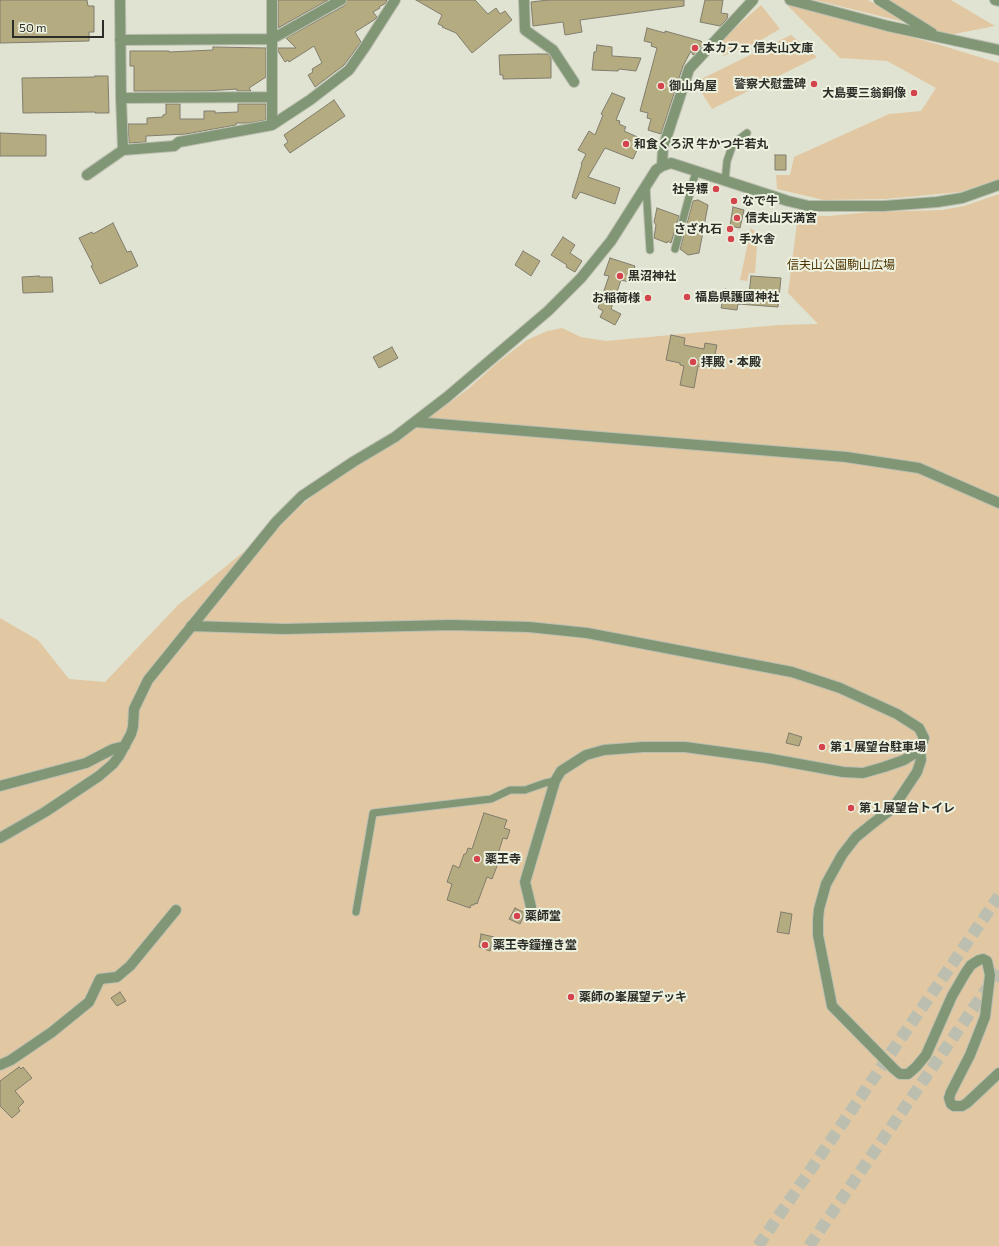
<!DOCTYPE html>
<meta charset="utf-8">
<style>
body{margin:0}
#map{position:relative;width:999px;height:1246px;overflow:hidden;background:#e0e3d2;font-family:Commissioner,sans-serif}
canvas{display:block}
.scale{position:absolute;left:12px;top:20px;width:92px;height:18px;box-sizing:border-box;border:2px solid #2c2d27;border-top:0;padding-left:5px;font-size:12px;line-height:14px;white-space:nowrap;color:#2c2d27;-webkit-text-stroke:3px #edf1df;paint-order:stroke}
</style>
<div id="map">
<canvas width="999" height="1246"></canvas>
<div class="scale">50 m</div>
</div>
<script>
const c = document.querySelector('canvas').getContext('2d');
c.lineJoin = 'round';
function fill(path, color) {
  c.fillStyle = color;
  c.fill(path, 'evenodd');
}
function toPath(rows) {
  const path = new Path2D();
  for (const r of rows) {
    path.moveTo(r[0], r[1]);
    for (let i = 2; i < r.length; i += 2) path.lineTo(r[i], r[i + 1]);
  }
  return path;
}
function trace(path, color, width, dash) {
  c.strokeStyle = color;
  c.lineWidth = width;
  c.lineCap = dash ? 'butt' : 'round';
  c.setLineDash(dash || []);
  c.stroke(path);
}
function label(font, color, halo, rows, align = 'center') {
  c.font = font + ' Commissioner,"Noto Sans JP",sans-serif';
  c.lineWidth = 4;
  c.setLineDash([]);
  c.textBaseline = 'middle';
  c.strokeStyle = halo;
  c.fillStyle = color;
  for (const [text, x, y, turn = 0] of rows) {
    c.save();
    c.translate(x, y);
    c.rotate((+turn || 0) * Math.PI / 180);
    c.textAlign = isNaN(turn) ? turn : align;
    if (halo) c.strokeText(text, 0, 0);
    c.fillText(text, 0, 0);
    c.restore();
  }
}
const green = toPath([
 [815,0,868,0,908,23],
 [879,0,951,0,995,26,939,37],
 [785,3,937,44,999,63,999,179,960,192,886,199,824,200,777,189,776,175,790,175,794,157,889,114,921,111,936,88,887,61,840,58],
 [761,5,780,29,756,43,723,56,720,41],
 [791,35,817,57,712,109,695,82],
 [999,194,999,1246,0,1246,0,618,38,640,69,679,105,682,178,605,325,486,399,440,468,389,498,362,527,340,547,331,562,328,581,337,606,341,778,325,818,324,788,293,798,215,829,216,870,212,942,210,964,206],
 [751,228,758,234,755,273,749,273,747,281,740,280]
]);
const building = toPath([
 [0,0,87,0,88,6,94,6,94,32,89,32,89,41,0,43,0,0],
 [278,0,328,0,278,28,278,0],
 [347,0,387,0,386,3,379,7,380,8,373,12,377,17,374,20,355,32,361,42,344,65,315,87,308,75,313,72,312,69,322,63,314,46,289,62,288,60,285,62,278,51,278,48,296,48,286,38,344,6,347,0],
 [416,0,475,0,488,14,496,8,500,14,505,11,512,20,472,53,456,33,442,27,443,26,438,24,442,15,416,0],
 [548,0,684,0,684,6,580,20,582,32,565,35,563,22,533,26,531,2,548,0],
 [705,0,723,0,721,13,728,14,727,19,720,26,700,22,705,0],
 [647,28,665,33,665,31,701,41,703,44,693,55,691,51,683,66,661,134,648,130,651,119,647,118,648,113,640,111,657,48,651,46,652,43,644,41,647,28],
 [597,45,612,47,612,56,641,58,636,71,619,69,618,71,592,70,594,52,596,52,597,45],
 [213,47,266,48,266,77,249,88,251,91,237,91,237,89,206,91,134,91,134,66,130,66,130,51,169,51,169,52,213,50,213,47],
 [538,54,548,54,551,58,551,78,503,79,503,75,500,75,499,55,538,54],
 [95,76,108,76,109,113,95,113,95,112,23,113,22,78,95,77,95,76],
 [612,93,625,98,616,120,620,121,619,124,626,127,624,131,642,139,633,159,605,148,588,177,620,188,615,204,580,192,576,199,572,197,582,164,581,164,586,154,578,150,589,131,595,135,603,115,601,114,612,93],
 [334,100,345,116,290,153,284,145,288,142,284,135,334,100],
 [166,104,180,104,180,119,204,119,204,111,215,111,215,113,238,112,238,104,266,104,266,120,249,123,236,123,236,125,186,134,146,136,146,142,129,143,128,124,147,124,147,118,163,117,163,115,166,114,166,104],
 [0,133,46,135,46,156,0,156,0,133],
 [775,155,786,155,786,170,775,170,775,155],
 [698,200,708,205,699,253,688,255,680,249,693,201,698,200],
 [733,207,744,210,740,228,730,226,733,207],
 [657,208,679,216,671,243,668,241,667,243,654,238,656,225,654,222,657,208],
 [113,223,127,252,131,251,138,266,100,284,91,266,93,265,79,238,92,232,93,234,113,223],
 [563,237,575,245,570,253,582,261,575,272,566,267,567,265,551,255,563,237],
 [523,251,540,261,531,276,515,265,523,251],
 [610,258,635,266,629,282,621,280,611,309,621,314,615,325,600,317,603,311,598,308,609,276,604,275,610,258],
 [39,276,39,277,52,277,53,292,23,293,22,277,39,276],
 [751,276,781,278,778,307,738,304,737,310,721,308,725,289,749,294,751,276],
 [671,335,685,338,684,345,704,349,705,343,717,345,712,368,698,366,694,388,680,385,684,366,680,365,680,363,666,360,671,335],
 [392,347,398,358,379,368,373,357,392,347],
 [789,733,802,737,799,746,786,743,789,733],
 [484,813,507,820,504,828,510,830,507,839,503,838,496,860,499,861,492,879,487,877,477,904,475,903,474,905,471,905,470,908,447,900,452,884,447,882,453,865,459,868,464,854,466,854,468,848,472,849,484,813],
 [515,908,525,913,520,924,509,919,515,908],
 [781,912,792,914,789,934,777,932,781,912],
 [481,934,494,937,490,951,479,947,481,934],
 [120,992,126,1001,117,1006,111,998,120,992],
 [19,1067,21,1069,23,1067,32,1078,15,1091,24,1102,18,1108,20,1111,12,1118,0,1106,0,1081,19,1067]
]);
const highwayTunnel = toPath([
 [758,1246,999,896],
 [809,1246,999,971]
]);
const lane = toPath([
 [725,181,727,161,733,144,747,133],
 [646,187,650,250],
 [675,249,696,171],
 [356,912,373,813,491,799,510,790,525,790,545,783,555,781]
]);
const street = toPath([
 [120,0,121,98,123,150],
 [272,0,272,125],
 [524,0,525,30,553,50,574,82],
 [790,0,888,26,999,50],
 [879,0,932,33],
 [995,0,999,1],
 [120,40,272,39,341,0],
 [121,98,272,97],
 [662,166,663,148,689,69,753,0],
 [87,175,123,150,174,146,179,142,272,125,310,100,349,70,365,47,395,0],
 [415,422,846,457,919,468,999,503],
 [191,626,284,629,451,625,529,627,587,633,792,672,840,688,897,714,919,728,924,738,920,750,921,760,917,772,893,808,872,824,856,837,842,855,826,884,819,909,818,920,818,935,832,1006,894,1069,900,1074,908,1074,916,1067,926,1055,952,996,966,972,971,965,979,960,983,959,987,961,990,975,985,1017,970,1055,951,1092,949,1098,951,1104,954,1106,962,1106,967,1103,999,1073],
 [0,786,86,763,113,749,125,746],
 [0,838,45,812,99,776,113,764,119,756,131,734,133,727,134,709,148,680,276,522,302,496,353,462,395,437,447,397,548,311,581,278,611,241,656,170,662,166,671,163,788,201,809,206,884,206,937,202,962,198,999,185],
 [531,907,525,882,555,781,561,771,586,755,604,750,643,747,685,747,766,758,843,772,863,773,884,767,904,760,920,750],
 [0,1065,11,1060,52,1032,89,1002,100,979,117,977,130,966,176,910]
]);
const markers = [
 [695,48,4,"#d4444c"],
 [814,84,4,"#d4444c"],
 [661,86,4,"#d4444c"],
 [914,93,4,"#d4444c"],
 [626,144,4,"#d4444c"],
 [716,189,4,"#d4444c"],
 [734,201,4,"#d4444c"],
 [737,218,4,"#d4444c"],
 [730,229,4,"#d4444c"],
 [731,239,4,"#d4444c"],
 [620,276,4,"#d4444c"],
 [687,297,4,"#d4444c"],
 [648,298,4,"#d4444c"],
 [693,362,4,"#d4444c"],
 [822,747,4,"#d4444c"],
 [851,808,4,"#d4444c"],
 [477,859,4,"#d4444c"],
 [517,916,4,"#d4444c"],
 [485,945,4,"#d4444c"],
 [571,997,4,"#d4444c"]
];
const poiNames = [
 ["本カフェ 信夫山文庫",703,48],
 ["警察犬慰霊碑",806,84,"right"],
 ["御山角屋",669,86],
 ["大島要三翁銅像",906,93,"right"],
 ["和食くろ沢 牛かつ牛若丸",634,144],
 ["社号標",708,189,"right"],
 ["なで牛",742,201],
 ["信夫山天満宮",745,218],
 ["さざれ石",722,229,"right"],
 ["手水舎",739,239],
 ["黒沼神社",628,276],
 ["福島県護國神社",695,297],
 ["お稲荷様",640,298,"right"],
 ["拝殿・本殿",701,362],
 ["第１展望台駐車場",830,747],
 ["第１展望台トイレ",859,808],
 ["薬王寺",485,859],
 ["薬師堂",525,916],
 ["薬王寺鐘撞き堂",493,945],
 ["薬師の峯展望デッキ",579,997]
];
const parkNames = [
 ["信夫山公園駒山広場",841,265]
];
fill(green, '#e1c8a3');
fill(building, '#b4ab80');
trace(building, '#817d6e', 1);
trace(highwayTunnel, '#bcbfb0', 12, [12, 6]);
trace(lane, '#bcbfb0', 9);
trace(street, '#bcbfb0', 12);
trace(lane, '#819675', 7);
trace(street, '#819675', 10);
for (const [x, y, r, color] of markers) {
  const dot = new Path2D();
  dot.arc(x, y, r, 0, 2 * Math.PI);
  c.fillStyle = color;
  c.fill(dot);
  trace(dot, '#edf1df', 1.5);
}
label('bold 12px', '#2c2d27', '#edf1df', poiNames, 'left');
label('12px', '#4f3503', '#edf1df', parkNames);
</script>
